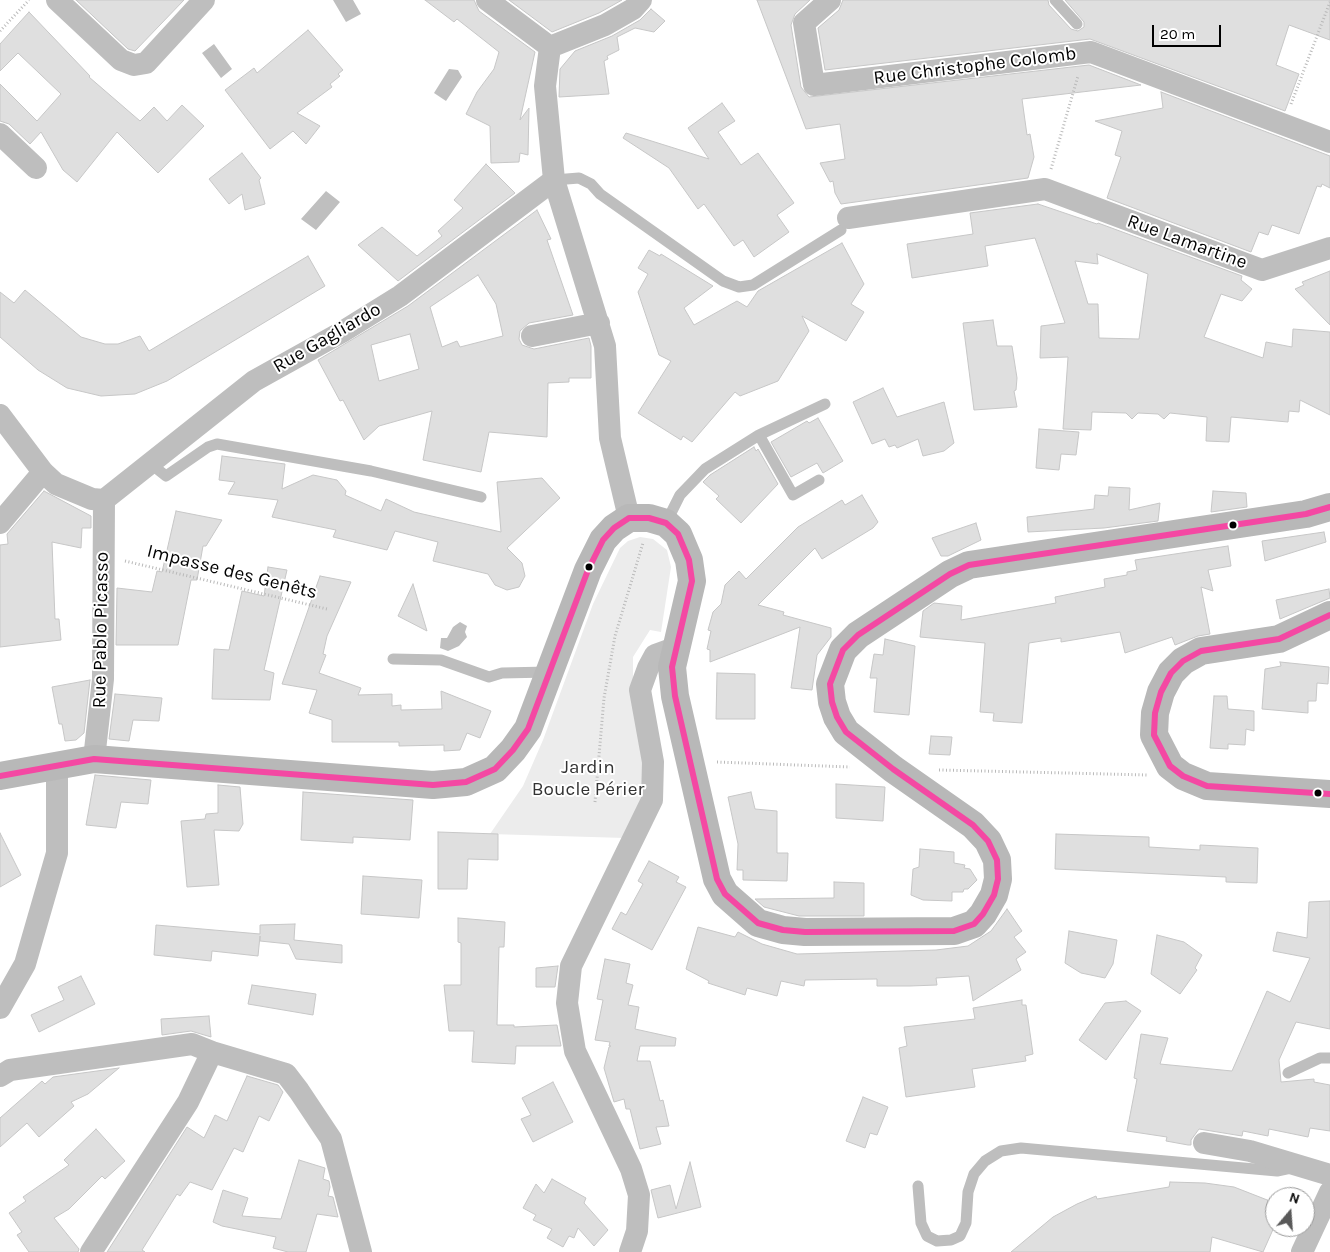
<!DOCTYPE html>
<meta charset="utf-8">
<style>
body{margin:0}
#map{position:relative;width:1330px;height:1252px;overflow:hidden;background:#fff;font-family:Karla,sans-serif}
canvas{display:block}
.north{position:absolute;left:1265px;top:1187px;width:50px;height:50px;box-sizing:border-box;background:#fff;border:1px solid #999;border-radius:50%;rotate:18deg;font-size:14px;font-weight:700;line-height:20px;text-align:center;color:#000}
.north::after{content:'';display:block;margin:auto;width:18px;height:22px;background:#595959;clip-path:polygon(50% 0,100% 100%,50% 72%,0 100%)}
.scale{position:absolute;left:1152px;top:25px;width:69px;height:22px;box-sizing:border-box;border:2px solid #000;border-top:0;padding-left:6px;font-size:15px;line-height:18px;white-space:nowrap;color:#000;-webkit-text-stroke:4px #fff;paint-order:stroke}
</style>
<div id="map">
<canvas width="1330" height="1252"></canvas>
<div class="north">N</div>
<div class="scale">20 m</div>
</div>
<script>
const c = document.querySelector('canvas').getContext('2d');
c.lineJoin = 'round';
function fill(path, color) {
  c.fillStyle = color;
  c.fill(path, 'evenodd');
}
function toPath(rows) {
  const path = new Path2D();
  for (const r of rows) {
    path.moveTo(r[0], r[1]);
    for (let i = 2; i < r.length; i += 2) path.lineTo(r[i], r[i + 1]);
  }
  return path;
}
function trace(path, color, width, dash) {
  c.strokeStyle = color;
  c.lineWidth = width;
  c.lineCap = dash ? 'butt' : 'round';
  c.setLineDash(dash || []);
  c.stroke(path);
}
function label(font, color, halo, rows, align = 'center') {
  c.font = font + ' Karla,sans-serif';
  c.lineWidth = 4;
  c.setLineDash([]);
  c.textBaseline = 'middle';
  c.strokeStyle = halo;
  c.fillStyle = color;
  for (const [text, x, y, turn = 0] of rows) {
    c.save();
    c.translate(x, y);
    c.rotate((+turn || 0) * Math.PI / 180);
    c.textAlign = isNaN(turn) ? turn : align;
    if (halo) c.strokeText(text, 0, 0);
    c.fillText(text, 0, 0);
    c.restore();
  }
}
const green = toPath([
 [640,537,653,539,667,550,671,567,661,632,650,630,633,657,633,692,643,744,644,797,625,838,490,834,523,786,543,740,593,604,620,548,628,541]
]);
const water = toPath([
 [333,0,353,0,361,14,346,22],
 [214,44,232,69,221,78,202,53],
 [449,69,458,70,462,77,446,101,434,93],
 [326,191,340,202,316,230,301,219],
 [460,622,467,626,465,632,467,637,459,646,448,651,440,648,441,638,447,638,453,627]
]);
const building = toPath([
 [76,0,184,0,135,51,128,49,76,0],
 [425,0,474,0,479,11,535,52,520,120,529,108,528,155,520,153,519,162,491,163,490,126,466,114,477,92,494,69,499,52,457,19,454,22,425,0],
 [509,0,622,0,599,13,552,32,509,0],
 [757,0,810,0,795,14,791,25,801,87,809,97,1089,65,1141,85,1022,99,1027,135,1030,134,1034,157,1028,178,841,204,835,193,833,181,830,182,820,163,845,159,840,124,806,129,757,0],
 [843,0,1048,0,1049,5,1071,29,1078,31,1084,27,1084,22,1065,0,1330,0,1330,40,1289,25,1276,65,1299,74,1285,111,1090,39,825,70,818,28,839,10,843,0],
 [651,9,665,21,654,32,635,28,617,37,619,50,607,56,608,59,604,61,609,94,559,97,560,69,575,51,612,36,640,20,651,9],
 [29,12,90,76,89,77,140,121,154,107,167,121,182,105,204,126,158,173,117,132,77,182,63,170,41,132,30,144,9,124,0,121,0,84,37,121,61,94,18,53,0,71,0,44,29,12],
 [308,30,343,70,338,74,340,76,330,84,332,87,297,113,320,126,306,144,293,131,270,149,225,90,254,68,257,73,308,30],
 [1161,92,1330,156,1330,188,1322,184,1321,187,1317,186,1299,234,1272,225,1268,235,1259,232,1251,252,1107,198,1121,157,1115,155,1122,131,1095,121,1163,108,1161,92],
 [722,103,735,121,718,132,741,165,758,153,794,203,777,215,789,232,754,257,743,240,734,246,704,204,698,209,669,168,623,138,626,133,709,159,688,128,722,103],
 [242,153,261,178,259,180,265,204,245,210,242,194,229,204,209,179,242,153],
 [486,164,515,193,398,281,358,245,382,227,417,256,442,236,438,231,463,208,454,200,486,164],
 [1038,204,1097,224,1098,223,1242,276,1241,280,1252,289,1242,301,1221,294,1204,337,1263,358,1266,342,1292,347,1293,329,1330,332,1330,415,1300,400,1299,412,1289,411,1288,422,1231,417,1229,442,1206,441,1207,417,1170,413,1164,419,1158,414,1138,413,1132,419,1126,413,1092,412,1091,430,1063,429,1068,357,1040,358,1041,326,1065,323,1035,238,985,246,988,266,912,278,907,244,973,234,970,213,1038,204],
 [1097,254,1148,274,1139,339,1099,338,1098,304,1088,304,1075,261,1098,264,1097,254],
 [537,210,551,239,547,240,573,315,529,323,520,331,519,339,522,345,534,349,589,338,591,346,591,378,569,378,569,382,548,383,547,437,489,432,481,472,423,460,432,411,379,426,364,440,343,400,340,401,318,360,408,306,537,210],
 [478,275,496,304,503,336,460,347,457,341,442,347,430,307,478,275],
 [410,334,419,369,379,381,371,345,410,334],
 [842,243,864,284,851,304,864,312,846,341,802,316,809,331,778,381,740,396,735,392,692,442,683,436,681,440,638,413,671,361,659,355,638,292,648,274,638,268,649,250,660,256,661,254,713,286,684,308,694,325,737,301,747,307,758,291,842,243],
 [308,256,325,286,167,381,135,394,101,396,67,388,38,370,0,337,0,292,14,303,25,290,81,337,105,344,118,344,140,336,149,351,308,256],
 [1330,271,1330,325,1295,289,1304,285,1302,282,1330,271],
 [993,320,997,346,1012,346,1017,378,1016,390,1014,391,1017,407,974,410,963,323,993,320],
 [883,388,897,417,944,402,954,443,944,451,923,456,918,439,897,448,895,445,889,447,885,439,872,444,853,402,883,388],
 [818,418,843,461,823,473,817,463,791,477,771,442,807,421,809,423,818,418],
 [1039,429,1079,432,1076,455,1061,454,1059,470,1036,468,1039,429],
 [754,447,756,451,758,449,778,484,741,523,716,499,719,496,703,482,710,475,754,447],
 [222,456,285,464,282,489,313,475,337,480,346,491,345,495,381,511,386,499,414,512,501,532,497,482,542,478,560,498,507,548,522,563,525,576,519,587,507,590,495,585,488,574,433,561,438,542,395,531,387,550,333,537,336,530,272,517,278,500,228,494,235,482,219,480,222,456],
 [1109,487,1130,488,1129,510,1160,503,1158,521,1104,528,1028,532,1027,517,1094,509,1095,495,1108,496,1109,487],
 [44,491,91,516,91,528,82,528,81,548,52,542,55,619,59,619,61,640,0,647,0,545,8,544,7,534,44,491],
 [1213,491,1246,493,1247,507,1211,512,1213,491],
 [862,495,878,522,873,528,822,559,815,548,758,605,784,612,783,615,831,628,831,637,817,655,812,690,791,688,800,627,710,662,710,650,707,649,711,631,708,630,713,612,721,604,725,585,739,571,746,579,798,527,842,500,845,505,862,495],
 [176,511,222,520,206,546,203,546,197,580,191,580,178,645,116,645,117,588,152,592,157,571,162,572,176,511],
 [976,523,981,540,948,556,941,556,932,538,976,523],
 [1324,532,1326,542,1265,561,1262,541,1324,532],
 [1228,546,1231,566,1208,570,1213,591,1201,587,1210,634,1198,636,1175,645,1172,637,1125,653,1120,632,1061,642,1061,638,1029,643,1022,723,993,721,994,713,980,712,985,643,920,637,923,611,934,603,962,606,961,620,1056,603,1055,597,1105,587,1104,579,1127,575,1127,572,1137,570,1135,560,1228,546],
 [268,567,287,570,264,670,274,673,270,700,212,699,214,649,229,650,242,591,264,596,268,567],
 [320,576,351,582,327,636,323,654,326,655,319,673,361,688,358,695,392,694,392,706,401,705,401,710,442,709,441,691,491,711,480,738,467,733,460,750,444,751,444,745,399,746,399,742,332,742,332,720,309,713,317,690,282,684,320,576],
 [413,584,427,631,398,616,413,584],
 [1329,589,1330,598,1280,619,1276,600,1329,589],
 [885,639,915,646,909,715,874,712,877,678,870,678,874,654,883,655,885,639],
 [1280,662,1329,667,1328,684,1317,683,1316,701,1308,701,1308,713,1262,709,1265,669,1281,666,1280,662],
 [717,673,755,674,755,719,716,719,717,673],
 [90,680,84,733,76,740,65,741,62,724,59,724,52,687,90,680],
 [115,694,162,698,159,721,133,720,129,741,109,739,115,694],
 [1214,696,1227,696,1228,709,1254,711,1254,731,1246,729,1245,745,1228,744,1228,749,1210,748,1214,696],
 [931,736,952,737,950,755,929,754,931,736],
 [95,775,151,780,148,804,121,802,116,828,86,825,95,775],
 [836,784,885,787,883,821,836,818,836,784],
 [218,785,240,787,243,824,239,831,214,830,219,885,187,887,181,821,205,819,206,814,218,813,218,785],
 [303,792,413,800,410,840,353,837,353,843,301,840,303,792],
 [751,792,755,809,777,811,777,853,788,853,787,881,743,880,743,870,737,870,738,844,728,797,751,792],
 [438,832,498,834,498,860,468,859,467,889,438,889,438,832],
 [0,833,21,875,0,887,0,833],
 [1056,834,1149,837,1149,847,1200,850,1200,845,1258,848,1257,883,1226,882,1226,877,1055,869,1056,834],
 [920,849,954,852,954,863,965,865,964,868,970,869,977,880,968,889,964,889,963,892,952,892,952,901,923,900,911,895,913,869,919,867,920,849],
 [649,861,679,877,676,882,686,887,652,950,612,929,621,912,626,915,643,884,638,881,649,861],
 [363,876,422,880,419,918,361,914,363,876],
 [834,882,864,883,864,916,799,916,764,907,755,899,834,898,834,882],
 [1330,901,1330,1029,1296,1022,1279,1060,1281,1082,1314,1079,1314,1082,1330,1085,1330,1131,1310,1128,1308,1137,1269,1129,1268,1136,1243,1131,1242,1136,1199,1129,1191,1140,1191,1145,1188,1145,1166,1141,1167,1137,1127,1131,1137,1079,1134,1078,1141,1034,1168,1038,1160,1064,1232,1071,1267,991,1290,1002,1310,958,1273,951,1277,932,1307,938,1309,902,1330,901],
 [1007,909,1022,931,1014,937,1026,952,1016,959,1021,970,973,1001,969,976,936,978,937,985,910,986,877,986,877,979,805,980,804,986,781,981,777,996,747,988,745,995,708,983,709,981,686,969,698,927,735,937,738,932,762,944,797,954,936,950,968,946,991,931,1007,909],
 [458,918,505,922,504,947,499,947,497,1025,514,1025,514,1027,557,1025,561,1046,516,1046,515,1064,472,1062,474,1031,449,1031,444,985,461,985,461,943,458,942,458,918],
 [295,924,294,940,342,945,342,963,296,959,289,944,260,941,260,936,258,956,212,951,211,961,154,955,156,925,260,934,260,925,295,924],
 [1069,931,1117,940,1113,964,1105,978,1081,973,1065,963,1069,931],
 [1157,935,1184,942,1202,955,1195,968,1197,970,1180,994,1151,974,1157,935],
 [605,959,630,964,626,983,633,985,628,1005,639,1007,635,1029,676,1038,675,1046,640,1046,637,1061,650,1061,660,1101,663,1100,669,1126,656,1127,661,1144,640,1149,630,1109,626,1109,624,1099,614,1102,604,1068,609,1047,611,1046,609,1046,610,1042,595,1040,603,1000,597,999,605,959],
 [558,966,555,987,536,987,536,968,558,966],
 [81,976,95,1004,39,1032,31,1015,64,1000,58,987,81,976],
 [252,985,316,994,313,1015,248,1004,252,985],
 [1022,1000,1022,1005,1026,1005,1033,1054,1025,1056,1026,1061,972,1069,975,1087,906,1097,899,1048,907,1046,904,1027,975,1019,973,1008,1022,1000],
 [1126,1001,1141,1011,1106,1060,1079,1040,1105,1003,1126,1001],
 [209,1016,211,1037,191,1031,162,1035,161,1019,209,1016],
 [119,1068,88,1094,71,1102,74,1106,39,1137,27,1123,0,1147,0,1118,42,1081,45,1084,53,1077,119,1068],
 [247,1076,278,1085,283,1092,269,1121,259,1116,243,1152,234,1148,212,1190,190,1182,180,1196,177,1194,142,1250,145,1252,107,1252,187,1127,204,1138,215,1115,227,1121,247,1076],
 [553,1082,573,1122,533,1142,521,1119,531,1115,522,1098,553,1082],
 [863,1097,888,1107,877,1135,870,1133,865,1148,846,1141,863,1097],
 [96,1129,125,1161,105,1179,102,1176,69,1209,54,1218,79,1249,78,1252,29,1252,17,1235,22,1232,9,1213,26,1201,23,1197,69,1165,64,1160,96,1129],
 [299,1160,325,1168,323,1179,329,1181,330,1187,328,1196,333,1197,338,1217,317,1214,306,1252,288,1252,273,1248,276,1237,222,1226,213,1222,223,1190,248,1198,242,1216,281,1219,299,1160],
 [690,1162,701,1207,658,1218,651,1190,670,1185,676,1209,690,1162],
 [552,1179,586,1198,584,1203,608,1230,594,1246,578,1228,574,1238,569,1236,563,1247,547,1238,552,1229,533,1220,536,1215,523,1208,536,1184,544,1193,552,1179],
 [1170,1182,1205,1183,1234,1187,1275,1203,1275,1225,1263,1252,1212,1237,1210,1252,1011,1252,1053,1217,1077,1204,1096,1196,1097,1199,1169,1187,1170,1182]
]);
const path = toPath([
 [0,31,29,0],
 [1291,104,1330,2],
 [1051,169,1078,76],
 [125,561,327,609],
 [717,762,850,767],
 [939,770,1148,775],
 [595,802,604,698,615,636,643,543]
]);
const lane = toPath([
 [1055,0,1077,24],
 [554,180,579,178,591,184,600,194,723,281,739,287,753,285,841,230],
 [759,435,793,495,819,480],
 [151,464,166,476,208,447,217,444,371,471,481,497],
 [666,523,680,495,705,469,759,435,825,404],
 [393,659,441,660,489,677,502,673,548,672],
 [1288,1073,1320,1058,1330,1058],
 [918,1186,921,1223,927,1236,937,1241,951,1240,960,1236,966,1223,968,1192,974,1174,985,1161,1001,1151,1021,1148,1277,1171,1291,1168]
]);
const street = toPath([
 [57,0,121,60,134,65,146,63,204,0],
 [487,0,550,47],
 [830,0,804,23,814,85,1091,52,1330,142],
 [0,134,36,168],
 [848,218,1045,189,1262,270,1330,248],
 [532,336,599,323],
 [0,415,43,472,56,484,92,499,104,500],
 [104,500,254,381,342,332,400,296,554,180],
 [629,518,610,438,605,346,554,180,545,86,550,47,605,25,633,9,641,0],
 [0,523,43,472],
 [94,759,103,679,104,500],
 [0,1008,25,964,57,853,57,765],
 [212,1052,286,1074,299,1091,331,1139,361,1252],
 [0,1076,10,1070,192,1044,212,1052,188,1102,91,1252],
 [1204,1143,1250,1151,1330,1175],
 [630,1252,637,1231,639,1195,631,1169,575,1051,567,1003,571,966,652,800,653,762,640,690,648,668,655,655,677,647],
 [1302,1252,1330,1192]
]);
const secondary = toPath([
 [1330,615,1279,639,1201,651,1183,661,1171,673,1161,692,1155,713,1154,735,1170,766,1183,776,1207,786,1330,794],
 [0,776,94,759,433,785,466,782,495,769,513,750,528,729,588,570,603,540,614,528,629,518,649,518,666,523,678,534,689,560,692,581,672,667,675,696,717,879,725,894,758,923,783,930,805,932,954,931,974,924,983,914,994,895,998,879,997,860,988,841,973,825,893,769,846,732,837,717,832,702,830,684,843,650,858,635,950,574,969,565,1306,514,1330,507]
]);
const bus1 = toPath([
 [1330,615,1279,639,1201,651,1183,661,1171,673,1161,692,1155,713,1154,735,1170,766,1183,776,1207,786,1330,794],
 [0,776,94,759,433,785,466,782,495,769,513,750,528,729,588,570,603,540,614,528,629,518,649,518,666,523,678,534,689,560,692,581,672,667,675,696,717,879,725,894,758,923,783,930,805,932,954,931,974,924,983,914,994,895,998,879,997,860,988,841,973,825,893,769,846,732,837,717,832,702,830,684,843,650,858,635,950,574,969,565,1306,514,1330,507]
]);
const markers = [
 [1233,525,4.5,"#000"],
 [589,567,4.5,"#000"],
 [1318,793,4.5,"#000"]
];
const streetNames = [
 ["Rue Christophe Colomb",975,66,-7],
 ["Rue Lamartine",1187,242,20],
 ["Rue Gagliardo",327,338,-30],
 ["Impasse des Genêts",232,572,14],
 ["Rue Pablo Picasso",101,630,-89]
];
const parkNames = [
 ["Jardin",588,768],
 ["Boucle Périer",588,790]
];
fill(green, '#ececec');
fill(water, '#bfbfbf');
fill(building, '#dfdfdf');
trace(building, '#c7c7c7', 1);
trace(path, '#b9b9b9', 3, [1, 2.5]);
trace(lane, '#bebebe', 11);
trace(street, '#bebebe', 22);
trace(secondary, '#b8b8b8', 28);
trace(bus1, '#f448a3', 6);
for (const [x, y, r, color] of markers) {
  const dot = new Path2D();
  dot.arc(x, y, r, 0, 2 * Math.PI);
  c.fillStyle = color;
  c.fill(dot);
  trace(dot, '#fff', 2);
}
label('19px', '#000', '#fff', streetNames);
label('19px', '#333', '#fff', parkNames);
</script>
